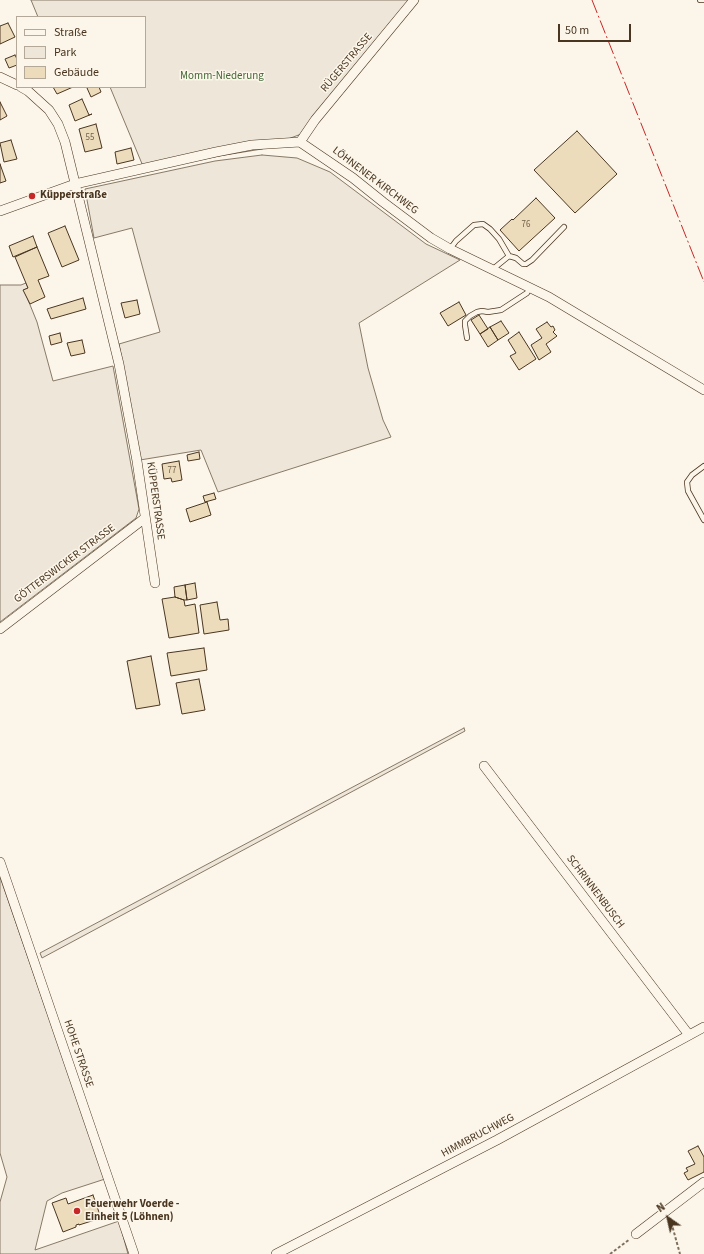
<!DOCTYPE html>
<meta charset="utf-8">
<style>
body{margin:0}
#map{position:relative;width:704px;height:1254px;overflow:hidden;background:#fbf6e9;font-family:"Source Sans 3",sans-serif}
canvas{display:block}
.legend{position:absolute;left:16px;top:16px;width:130px;height:72px;box-sizing:border-box;background:#fbf6e9;border:1px solid #b4a999;margin:0;padding:5px 7px;list-style:none;font-size:12px;color:#4a3520}
.legend li{display:flex;align-items:center;gap:8px;height:20px}
.legend b{width:20px;border:1px solid #b4a999}
.north{position:absolute;left:648px;top:1198px;width:40px;height:40px;-webkit-text-stroke:3px #fbf6e9;paint-order:stroke;rotate:326deg;font-size:11px;font-weight:700;line-height:16px;text-align:center;color:#4a3520}
.north::after{content:'';display:block;margin:auto;width:14px;height:18px;background:#4a3520;clip-path:polygon(50% 0,100% 100%,50% 72%,0 100%)}
.scale{position:absolute;left:558px;top:24px;width:73px;height:18px;box-sizing:border-box;border:2px solid #4a3520;border-top:0;padding-left:5px;font-size:12px;line-height:14px;white-space:nowrap;color:#4a3520;-webkit-text-stroke:3px #fbf6e9;paint-order:stroke}
</style>
<div id="map">
<canvas width="704" height="1254"></canvas>
<ul class="legend">
<li><b style="height:5px;background:#fbf6e9"></b>Straße</li>
<li><b style="height:11px;background:#ede6d9"></b>Park</li>
<li><b style="height:11px;background:#ecdcbc"></b>Gebäude</li>
</ul>
<div class="north">N</div>
<div class="scale">50 m</div>
</div>
<script>
const c = document.querySelector('canvas').getContext('2d');
c.lineJoin = 'round';
function fill(path, color) {
  c.fillStyle = color;
  c.fill(path, 'evenodd');
}
function toPath(rows) {
  const path = new Path2D();
  for (const r of rows) {
    path.moveTo(r[0], r[1]);
    for (let i = 2; i < r.length; i += 2) path.lineTo(r[i], r[i + 1]);
  }
  return path;
}
function trace(path, color, width, dash) {
  c.strokeStyle = color;
  c.lineWidth = width;
  c.lineCap = dash ? 'butt' : 'round';
  c.setLineDash(dash || []);
  c.stroke(path);
}
function label(font, color, halo, rows, align = 'center') {
  c.font = font + ' "Source Sans 3",sans-serif';
  c.lineWidth = 3;
  c.setLineDash([]);
  c.textBaseline = 'middle';
  c.strokeStyle = halo;
  c.fillStyle = color;
  for (const [text, x, y, turn = 0] of rows) {
    c.save();
    c.translate(x, y);
    c.rotate((+turn || 0) * Math.PI / 180);
    c.textAlign = isNaN(turn) ? turn : align;
    if (halo) c.strokeText(text, 0, 0);
    c.fillText(text, 0, 0);
    c.restore();
  }
}
const green = toPath([
 [31,0,419,0,309,131,262,149,219,156,145,171,110,87,145,87,145,17,38,17,31,0],
 [262,155,297,158,330,172,426,244,460,260,359,323,368,368,383,420,391,437,218,492,201,450,140,460,119,344,160,332,132,228,94,238,85,189,215,161,262,155],
 [26,283,28,288,24,290,37,322,53,381,113,366,139,509,136,518,0,622,0,285,21,285,26,283],
 [464,728,465,731,42,958,40,953,464,728],
 [0,877,105,1179,62,1193,47,1201,35,1250,119,1221,128,1254,0,1254,0,1202,7,1177,0,1153,0,877]
]);
const building = toPath([
 [8,23,15,37,0,44,0,26,8,23],
 [15,55,17,59,17,65,9,68,5,59,15,55],
 [53,87,73,87,57,94,53,87],
 [90,87,99,87,101,92,91,97,87,88,90,87],
 [82,99,89,115,92,114,75,121,69,105,82,99],
 [0,102,7,116,0,120,0,102],
 [96,124,102,148,85,152,79,129,96,124],
 [577,131,617,174,575,213,534,170,577,131],
 [11,140,17,159,4,162,0,143,11,140],
 [131,148,134,160,117,164,115,152,131,148],
 [0,164,6,181,0,183,0,164],
 [536,198,555,218,519,251,500,230,512,219,513,220,536,198],
 [65,226,79,260,62,267,48,233,65,226],
 [33,236,37,247,13,257,9,246,33,236],
 [37,247,49,276,38,280,45,297,30,304,23,290,28,288,15,257,37,247],
 [83,298,86,309,51,319,47,309,83,298],
 [137,300,140,314,125,318,121,303,137,300],
 [459,302,466,315,448,326,440,313,459,302],
 [479,315,488,329,480,334,471,320,479,315],
 [501,321,509,333,498,340,490,327,501,321],
 [547,322,551,327,553,326,555,330,553,332,557,336,546,344,551,352,539,360,531,345,542,338,536,329,547,322],
 [490,327,498,340,488,347,480,334,490,327],
 [519,332,536,359,519,370,510,356,516,353,508,340,519,332],
 [60,333,62,342,51,345,49,336,60,333],
 [82,340,85,353,71,356,67,343,82,340],
 [199,452,200,459,188,461,187,455,199,452],
 [179,461,182,480,172,482,171,478,164,479,162,464,179,461],
 [214,493,216,499,205,502,203,496,214,493],
 [207,502,211,515,190,522,186,509,207,502],
 [195,583,197,598,187,600,185,585,195,583],
 [185,585,187,600,184,600,175,597,174,587,185,585],
 [175,597,184,600,185,606,195,604,199,633,169,638,162,599,175,597],
 [217,602,220,620,228,619,229,630,204,634,200,605,217,602],
 [204,648,207,670,171,676,167,653,204,648],
 [151,656,160,705,136,709,127,661,151,656],
 [199,679,205,710,182,714,176,683,199,679],
 [698,1146,704,1157,704,1172,688,1180,684,1173,688,1171,686,1168,695,1164,688,1151,698,1146],
 [93,1195,101,1218,79,1225,79,1224,76,1225,76,1227,63,1232,52,1203,66,1198,68,1204,93,1195]
]);
const path = toPath([
 [670,1218,680,1254],
 [610,1254,630,1239]
]);
const lane = toPath([
 [700,0,704,0],
 [450,249,456,241,474,225,483,224,490,229,499,239,509,256],
 [493,269,509,256,516,258,523,264,526,264,532,260,564,227],
 [467,338,465,325,465,321,470,316,477,312,482,311,488,312,501,310,527,293,530,287],
 [704,466,692,475,687,482,688,491,704,520]
]);
const street = toPath([
 [0,77,17,85],
 [21,87,28,91,49,110,58,124,65,142,119,364,137,461,155,583],
 [300,142,315,120,414,0],
 [0,211,75,184,216,152,252,145,300,142,353,178,383,202,431,238,450,249,549,297,704,390],
 [0,629,145,518],
 [484,766,689,1035],
 [0,862,134,1254],
 [636,1234,704,1182],
 [276,1254,497,1140,704,1027]
]);
const power = toPath([
 [592,0,704,282]
]);
const markers = [
 [32,196,4,"#c62828"],
 [77,1211,4,"#c62828"]
];
const numberNames = [
 ["55",90,138],
 ["76",526,225],
 ["77",172,471]
];
const streetNames = [
 ["RÜGERSTRASSE",347,63,-50],
 ["LÖHNENER KIRCHWEG",375,181,37],
 ["KÜPPERSTRASSE",155,501,82],
 ["GÖTTERSWICKER STRASSE",65,564,-37],
 ["SCHRINNENBUSCH",595,892,53],
 ["HOHE STRASSE",78,1054,71],
 ["HIMMBRUCHWEG",478,1136,-28]
];
const parkNames = [
 ["Momm-Niederung",222,77]
];
const poiNames = [
 ["Küpperstraße",40,196],
 ["Feuerwehr Voerde -",85,1205],
 ["Einheit 5 (Löhnen)",85,1218]
];
fill(green, '#ede6d9');
trace(green, '#887966', 1);
fill(building, '#ecdcbc');
trace(building, '#4a3520', 1);
trace(lane, '#4a3520', 6);
trace(street, '#4a3520', 10);
trace(path, '#7f6f5c', 2, [3, 2]);
trace(lane, '#fbf6e9', 4.5);
trace(street, '#fbf6e9', 9);
trace(power, '#c62828', 1, [14, 3, 2, 3]);
for (const [x, y, r, color] of markers) {
  const dot = new Path2D();
  dot.arc(x, y, r, 0, 2 * Math.PI);
  c.fillStyle = color;
  c.fill(dot);
  trace(dot, '#fbf6e9', 1.5);
}
label('9px', '#725f47', null, numberNames);
label('11px', '#4a3520', '#fbf6e9', streetNames);
label('11px', '#436837', '#fbf6e9', parkNames);
label('bold 11px', '#4a3520', '#fbf6e9', poiNames, 'left');
</script>
